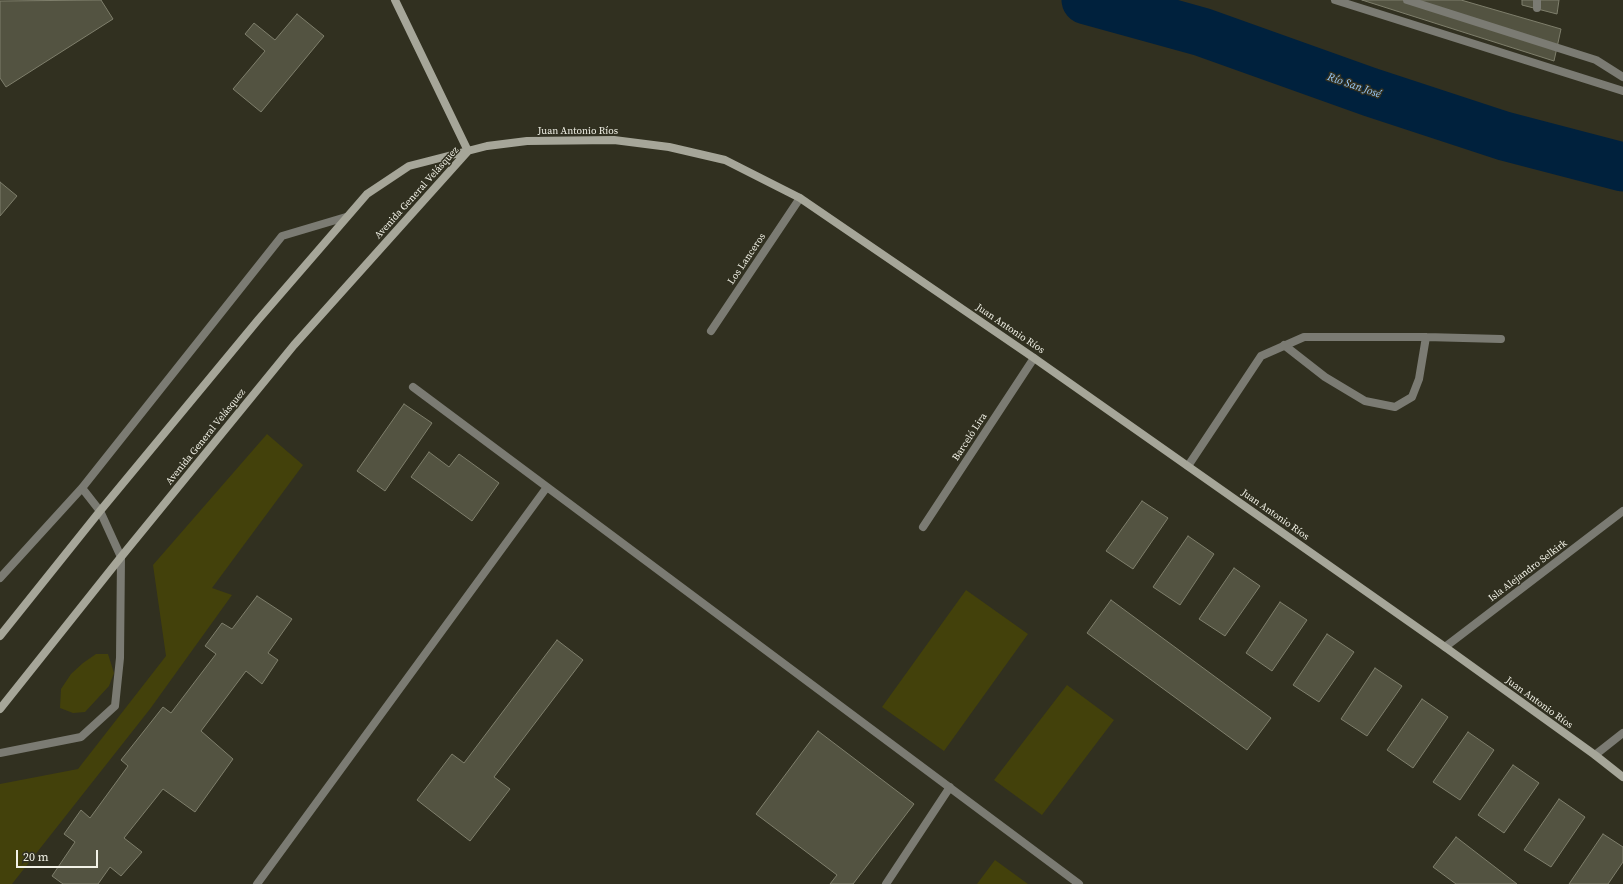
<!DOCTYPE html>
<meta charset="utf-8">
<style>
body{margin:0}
#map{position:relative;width:1623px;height:884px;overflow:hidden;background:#313020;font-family:"Source Serif 4",serif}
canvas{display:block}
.scale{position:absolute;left:16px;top:850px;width:82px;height:18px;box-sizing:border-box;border:2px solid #f2f2e7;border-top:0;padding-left:5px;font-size:12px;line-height:14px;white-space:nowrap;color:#f2f2e7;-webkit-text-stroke:3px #313020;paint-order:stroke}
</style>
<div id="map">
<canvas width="1623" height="884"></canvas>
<div class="scale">20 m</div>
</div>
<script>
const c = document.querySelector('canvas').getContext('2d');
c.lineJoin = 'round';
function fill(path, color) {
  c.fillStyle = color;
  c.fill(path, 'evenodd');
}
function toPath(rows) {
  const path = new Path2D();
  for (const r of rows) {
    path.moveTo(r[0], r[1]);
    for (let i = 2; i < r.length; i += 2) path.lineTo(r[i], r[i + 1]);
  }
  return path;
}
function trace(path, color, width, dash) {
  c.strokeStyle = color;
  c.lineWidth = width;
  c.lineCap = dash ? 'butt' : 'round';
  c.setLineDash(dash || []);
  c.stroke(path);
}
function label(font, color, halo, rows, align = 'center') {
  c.font = font + ' "Source Serif 4",serif';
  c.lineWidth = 3;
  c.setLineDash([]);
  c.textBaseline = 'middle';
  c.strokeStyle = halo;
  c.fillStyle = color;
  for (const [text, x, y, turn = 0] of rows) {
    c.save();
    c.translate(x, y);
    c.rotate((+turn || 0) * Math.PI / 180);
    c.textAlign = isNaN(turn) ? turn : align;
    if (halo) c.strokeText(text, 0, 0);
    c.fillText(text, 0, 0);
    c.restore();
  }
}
const green = toPath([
 [267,434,303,465,212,588,232,595,150,709,12,884,0,884,0,784,78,769,166,656,153,565],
 [966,590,1028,634,944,751,882,707],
 [96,654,108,654,114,673,109,686,85,712,73,713,60,708,61,689,71,674,83,663],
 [1067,685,1114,720,1042,815,994,780],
 [995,860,1028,884,977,884]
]);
const river = toPath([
 [1086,0,1202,32,1370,92,1504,136,1623,167]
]);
const building = toPath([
 [101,0,113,19,6,87,0,78,0,1,101,0],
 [1362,0,1461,0,1561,29,1554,61,1362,0],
 [1522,0,1559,0,1557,14,1522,5,1522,0],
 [297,14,324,36,261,112,233,89,265,51,245,34,254,23,275,40,297,14],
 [0,182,17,196,0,216,0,182],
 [404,404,432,423,385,491,357,471,404,404],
 [429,452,449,467,459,454,499,483,472,521,411,477,429,452],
 [1142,501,1168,518,1133,569,1106,551,1142,501],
 [1188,536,1214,554,1180,605,1153,587,1188,536],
 [1234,568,1260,586,1225,636,1199,619,1234,568],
 [257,596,292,619,268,653,278,660,262,684,246,671,201,731,233,759,195,812,163,789,124,838,142,852,121,876,110,867,98,884,63,884,52,876,75,842,64,834,81,810,90,818,128,766,121,760,163,707,171,713,216,654,205,646,222,623,232,629,257,596],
 [1111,600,1271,718,1247,750,1087,633,1111,600],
 [1280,602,1307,620,1272,671,1246,653,1280,602],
 [1327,634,1354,652,1319,702,1293,685,1327,634],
 [557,640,583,660,494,777,510,789,470,841,417,800,452,754,464,763,557,640],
 [1375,668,1402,686,1367,736,1341,719,1375,668],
 [1422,699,1448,717,1413,768,1387,750,1422,699],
 [818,731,914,804,853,884,830,884,837,875,756,814,818,731],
 [1468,732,1494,750,1460,800,1433,782,1468,732],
 [1513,765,1539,783,1504,833,1478,815,1513,765],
 [1559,799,1585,817,1551,867,1524,850,1559,799],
 [1603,834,1623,847,1623,862,1608,884,1569,884,1603,834],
 [1456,837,1517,884,1456,884,1433,867,1456,837]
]);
const lane = toPath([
 [1335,0,1623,91],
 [1407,0,1596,60,1623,77],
 [1537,8,1537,0],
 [1284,345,1325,377,1365,401,1395,407,1412,397,1419,379,1426,337],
 [413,387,1079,884],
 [1188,466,1261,356,1304,337,1426,337,1501,339],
 [0,578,82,488,282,236,346,217],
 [0,753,81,737,115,706,120,658,121,557,100,511,82,488],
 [257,884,547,487],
 [886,884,950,787]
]);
const street = toPath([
 [711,331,800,198],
 [923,527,1034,358],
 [1445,647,1623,511],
 [1595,755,1623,733]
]);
const secondary = toPath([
 [395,0,468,151],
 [0,636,100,511,258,320,367,194,409,166,487,146,527,141,614,140,669,147,725,160,800,198,1034,358,1445,647,1595,755,1623,777],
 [0,709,121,557,294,345,468,151]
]);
const streetNames = [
 ["Juan Antonio Ríos",578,131],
 ["Avenida General Velásquez",417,193,-48],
 ["Los Lanceros",747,259,-56],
 ["Juan Antonio Ríos",1010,329,34],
 ["Avenida General Velásquez",206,437,-51],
 ["Barceló Lira",970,437,-57],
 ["Juan Antonio Ríos",1275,515,35],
 ["Isla Alejandro Selkirk",1528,571,-37],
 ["Juan Antonio Ríos",1539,703,36]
];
const waterNames = [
 ["Río San José",1354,86,19]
];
fill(green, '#43410b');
trace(river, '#00213d', 49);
fill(building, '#535341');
trace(building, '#7f7f6c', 1);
trace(lane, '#7b7b73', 8);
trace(street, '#7b7b73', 8);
trace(secondary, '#a6a699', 8);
label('10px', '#f2f2e7', '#313020', streetNames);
label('italic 11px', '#9bccfc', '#313020', waterNames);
</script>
